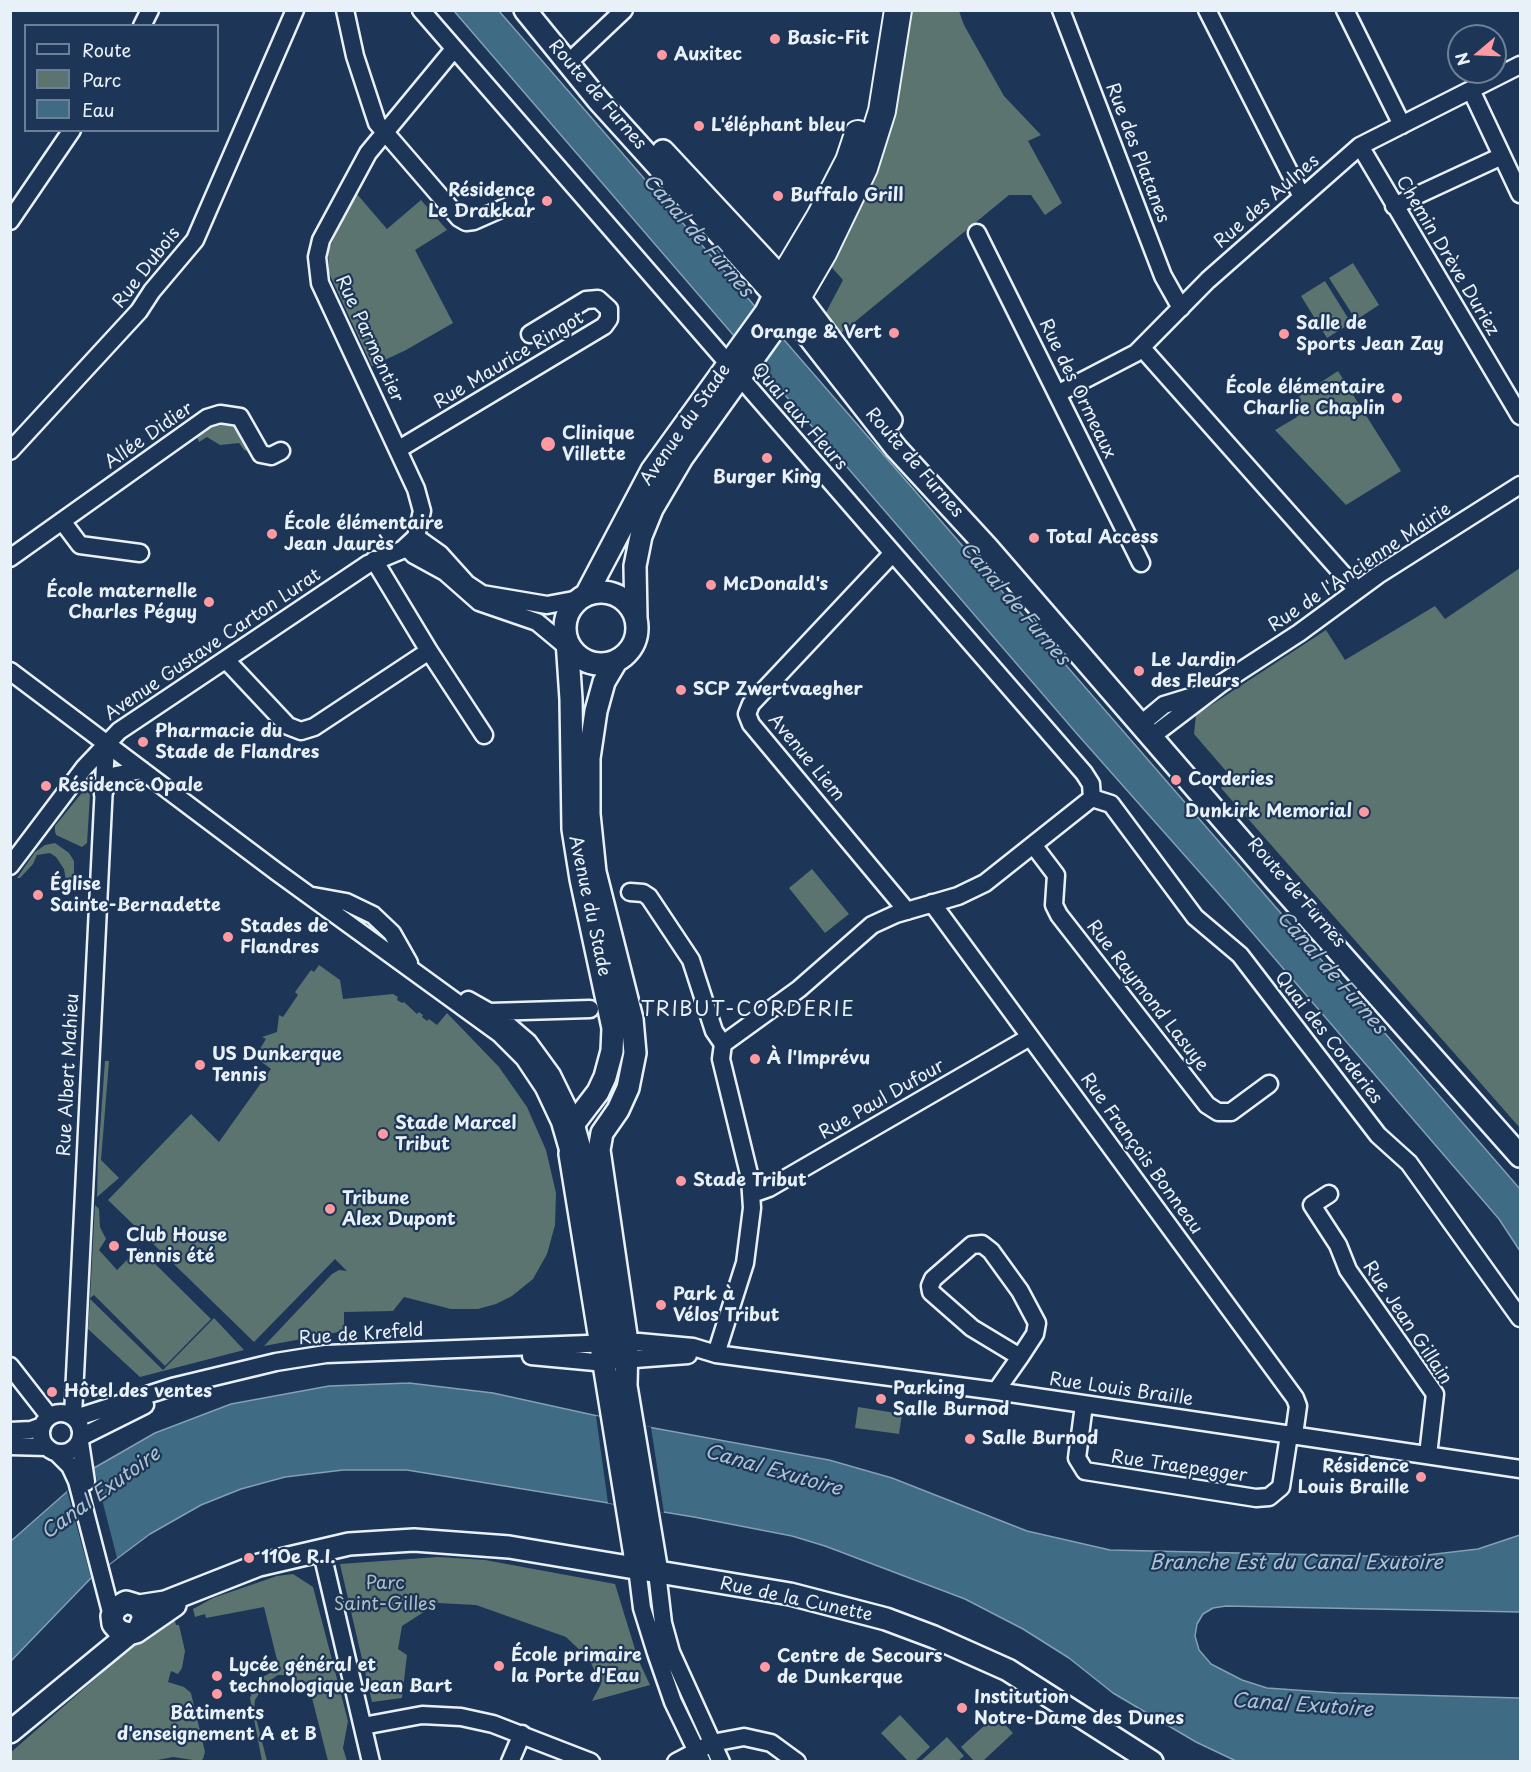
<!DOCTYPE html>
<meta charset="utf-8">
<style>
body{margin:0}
#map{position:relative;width:1531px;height:1772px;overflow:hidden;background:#1d3557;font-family:"Playpen Sans",sans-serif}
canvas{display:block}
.frame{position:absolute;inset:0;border:12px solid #e8f1f8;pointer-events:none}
.legend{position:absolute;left:24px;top:24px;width:195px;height:108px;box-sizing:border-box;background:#1d3557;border:2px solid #6e8097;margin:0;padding:8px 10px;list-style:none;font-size:18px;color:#e8f1f8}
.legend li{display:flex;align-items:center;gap:12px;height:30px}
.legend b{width:30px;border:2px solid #6e8097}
.north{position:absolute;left:1447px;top:24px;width:60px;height:60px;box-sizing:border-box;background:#1d3557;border:2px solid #6e8097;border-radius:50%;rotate:251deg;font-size:16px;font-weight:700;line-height:24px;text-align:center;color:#e8f1f8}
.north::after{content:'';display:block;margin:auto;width:21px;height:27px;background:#ff9aa2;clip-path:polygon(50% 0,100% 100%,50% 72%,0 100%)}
</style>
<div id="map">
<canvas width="1531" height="1772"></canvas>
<div class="frame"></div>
<ul class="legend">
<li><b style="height:8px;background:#1d3557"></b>Route</li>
<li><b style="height:16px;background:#5c7470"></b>Parc</li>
<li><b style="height:16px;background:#3f6b85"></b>Eau</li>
</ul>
<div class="north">N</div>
</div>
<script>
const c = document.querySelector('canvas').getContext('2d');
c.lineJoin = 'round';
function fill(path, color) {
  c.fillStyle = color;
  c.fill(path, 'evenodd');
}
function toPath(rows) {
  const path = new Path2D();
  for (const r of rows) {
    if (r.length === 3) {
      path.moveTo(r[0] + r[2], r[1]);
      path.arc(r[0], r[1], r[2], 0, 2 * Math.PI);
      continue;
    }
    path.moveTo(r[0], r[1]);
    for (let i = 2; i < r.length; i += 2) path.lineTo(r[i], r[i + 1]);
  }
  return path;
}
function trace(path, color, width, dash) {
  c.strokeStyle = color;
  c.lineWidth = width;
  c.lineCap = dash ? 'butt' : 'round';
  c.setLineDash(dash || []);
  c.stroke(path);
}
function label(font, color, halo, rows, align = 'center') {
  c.font = font + ' "Playpen Sans",sans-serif';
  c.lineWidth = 4.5;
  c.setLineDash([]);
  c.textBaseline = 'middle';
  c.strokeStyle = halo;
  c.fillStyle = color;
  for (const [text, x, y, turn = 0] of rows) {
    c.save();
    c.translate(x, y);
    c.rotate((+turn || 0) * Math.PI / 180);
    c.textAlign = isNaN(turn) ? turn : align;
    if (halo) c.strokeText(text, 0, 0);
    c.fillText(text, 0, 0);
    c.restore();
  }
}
const green = toPath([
 [908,11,959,11,964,25,1004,96,1041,135,1028,141,1062,203,1045,215,1031,195,1009,195,840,334,823,318,843,280,827,262],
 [356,193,387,229,421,200,447,230,415,250,453,323,406,350,372,366,329,273,328,251],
 [1353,263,1379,305,1356,320,1329,278],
 [1325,281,1351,323,1327,338,1301,296],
 [1338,371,1401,471,1346,505,1275,430,1297,417,1289,403],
 [222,421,238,424,250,447,245,451,239,443,220,445,207,437,199,442,196,434,202,428],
 [1520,568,1520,1128,1221,788,1232,778,1194,734,1196,715,1326,630,1345,660,1435,606,1445,619],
 [85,789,90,795,87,843,82,847,56,835,55,831,55,826],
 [55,843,69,853,74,861,74,882,66,896,67,887,64,869,56,857,50,853,37,855,33,864,20,878,17,878,35,852,45,845],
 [812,869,849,914,825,933,789,888],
 [319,965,340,980,343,999,393,994,398,997,397,1000,402,1003,404,1002,417,1014,419,1012,423,1015,422,1017,427,1021,429,1019,437,1025,447,1013,499,1067,527,1107,546,1150,556,1193,555,1225,547,1254,533,1279,512,1296,496,1304,478,1309,451,1309,404,1297,393,1311,344,1312,344,1331,264,1346,332,1274,339,1270,347,1271,335,1259,254,1342,108,1200,191,1114,219,1142,271,1069,255,1057,266,1039,262,1037,277,1032,279,1015,283,1017,298,995,295,992,311,970,314,972],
 [105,1061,109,1061,101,1160,119,1178,97,1197,98,1158],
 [95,1205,99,1209,100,1227,106,1239,99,1250,117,1270,139,1248,211,1319,165,1366,94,1295,90,1298],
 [90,1299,163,1370,214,1318,244,1350,140,1377,88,1329],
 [858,1407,902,1414,899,1434,855,1428],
 [438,1557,485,1560,615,1584,638,1659,650,1685,592,1701,601,1684,589,1659,566,1637,476,1605,438,1603,402,1626,398,1649,407,1655,402,1698,372,1702,340,1564],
 [293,1574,313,1587,348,1721,343,1748,347,1761,328,1761,310,1690,303,1683,286,1675,278,1675,266,1683,255,1700,254,1710,267,1761,262,1761,250,1698,254,1687,261,1678,279,1668,264,1607,206,1618,205,1614,195,1617,193,1609,213,1598,277,1576],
 [175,1621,176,1625,179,1625,185,1651,182,1668,178,1674,171,1671,168,1682,184,1687,191,1693,205,1752,203,1759,200,1761,173,1757,147,1762,11,1762,10,1753,133,1646,164,1624],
 [900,1715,930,1747,915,1761,908,1761,881,1733],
 [996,1715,1013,1733,983,1761,974,1761,961,1747],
 [947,1737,964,1756,958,1761,921,1761]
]);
const water = toPath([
 [454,11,499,11,1520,1189,1520,1251,1499,1219,1226,902,1078,735,454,11],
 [409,1383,493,1393,648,1427,829,1460,892,1478,1027,1531,1110,1550,1410,1557,1478,1549,1520,1535,1520,1612,1226,1606,1213,1608,1203,1614,1197,1624,1195,1636,1199,1650,1211,1664,1242,1680,1267,1688,1337,1693,1520,1698,1520,1761,1236,1761,1196,1742,1113,1693,1069,1658,1023,1629,965,1599,825,1546,792,1536,694,1517,407,1470,343,1470,285,1477,241,1489,201,1505,150,1534,91,1578,11,1661,11,1541,94,1468,155,1433,231,1404,329,1386,409,1383]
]);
const pier = toPath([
 [596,1416,651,1427,664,1513,608,1503],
 [94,1468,117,1558,91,1578,67,1491]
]);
const minor = toPath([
 [345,10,355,56,377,123,459,218,466,222,474,221,517,202],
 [421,10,1084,773,1091,784,1092,798],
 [1061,10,1163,276,1181,308],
 [1207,10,1302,197],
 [1345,10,1402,125],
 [142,26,150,10],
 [568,63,624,10],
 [1471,90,1520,194],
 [1360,146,1520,416],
 [1394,206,1502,156],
 [10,221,72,130],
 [977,233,1141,563],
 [1142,348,1357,590],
 [1057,394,1136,353,1208,280,1360,146,1520,65],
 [399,449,604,326,609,319,609,309,598,299,586,300,530,334],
 [10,451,139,311,152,291,195,240,295,10],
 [62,521,80,545,140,553],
 [416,537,440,554,467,584,482,594,547,605,579,599],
 [407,548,414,555,445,572,479,602,537,622,573,652],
 [893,553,751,704,747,714,751,724,907,911],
 [10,558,207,418,220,414,240,417,261,454,271,456,281,451],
 [429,651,484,735],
 [226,660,288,726,301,731,314,727,429,651,374,560],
 [10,671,277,872,500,1034,524,1058,544,1088,560,1122,569,1153],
 [1140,725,1164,705,1200,694],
 [1151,737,1222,683,1299,633,1378,575,1520,485],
 [103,794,109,781,116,775,142,770],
 [1092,798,1111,804,1195,917,1240,955,1378,1135,1409,1163,1520,1318],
 [1034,846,1056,875,1054,905,1059,915,1207,1105,1218,1112,1231,1112,1269,1084],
 [10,866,84,768,119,731,368,564,402,550,416,537,422,511,416,489,320,283,317,257,321,240,368,153,454,49],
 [630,892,643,893,649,897,691,960,714,1031,723,1044],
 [313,896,346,902,373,915,392,933,409,963],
 [932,903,1295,1398,1298,1406,1294,1435],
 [468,1000,500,1018,528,1042,552,1075,575,1122,585,1157,617,1354],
 [490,1012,590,1009],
 [752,1194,769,1188,1030,1037],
 [1329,1194,1312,1205,1338,1245,1348,1270,1435,1394,1428,1455],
 [716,1354,745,1263,752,1208,750,1178,721,1059,723,1044,799,989,872,925,896,914,958,896,985,883,1092,798],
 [531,1356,595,1362,688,1355],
 [10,1366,49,1416],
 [996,1391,1020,1357,1035,1334,1037,1323,1020,1291,991,1251,982,1244,972,1245,933,1279,930,1286,931,1292,972,1328,1020,1357],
 [1084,1405,1077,1458,1085,1471,1256,1498,1269,1497,1281,1487,1289,1435],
 [61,1433,20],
 [73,1416,106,744],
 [75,1418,172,1387,276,1362,326,1354,639,1342,693,1347,716,1354,996,1391,1520,1469],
 [10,1431,31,1430,42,1426],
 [81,1437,145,1405],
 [80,1442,86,1482],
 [10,1446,47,1447],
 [57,1453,70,1466,77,1481,112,1616],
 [321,1549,371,1762],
 [637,1568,642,1608,656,1653,673,1702,702,1762],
 [657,1572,663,1623,671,1652,721,1762],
 [363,1726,422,1715,461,1717,493,1724,591,1762],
 [510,1762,522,1734],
 [676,1762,712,1743,744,1737,771,1743,797,1762]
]);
const major = toPath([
 [525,10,598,100,788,310,896,448,987,547,1276,881,1520,1156],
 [663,151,798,296,891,420],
 [601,628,36],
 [586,595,652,470,766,312,780,283],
 [636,618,635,566,641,536,652,509,682,458,795,300],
 [567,640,571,699,573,829,581,879,613,1028,612,1051,605,1077,598,1092,575,1122,570,1154,637,1568],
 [617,660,604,682,596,711,589,758,589,814,595,872,632,1019,635,1053,628,1088,618,1110,602,1133,599,1150,627,1342,626,1386,657,1572],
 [139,1606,165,1602,259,1565,349,1544,414,1540,509,1547,790,1594,886,1619,934,1637,1008,1670,1152,1762],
 [139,1629,144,1617,139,1606,126,1602,116,1608,112,1616,113,1624,119,1631,129,1634,136,1632,175,1605],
 [10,1732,129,1634]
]);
const highway = toPath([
 [783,279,820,217,849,161,858,134],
 [798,296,823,253,864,168,882,111,898,10]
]);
const markers = [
 [775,39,6,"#ff9aa2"],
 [662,55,6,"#ff9aa2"],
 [699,126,6,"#ff9aa2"],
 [778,196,6,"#ff9aa2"],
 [547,201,6,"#ff9aa2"],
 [894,333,6,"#ff9aa2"],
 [1284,334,6,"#ff9aa2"],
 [1397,398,6,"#ff9aa2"],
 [548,444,8,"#ff9aa2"],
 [767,458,6,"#ff9aa2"],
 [272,534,6,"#ff9aa2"],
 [1034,538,6,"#ff9aa2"],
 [711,585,6,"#ff9aa2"],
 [209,602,6,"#ff9aa2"],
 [1139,671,6,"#ff9aa2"],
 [681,690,6,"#ff9aa2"],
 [143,742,6,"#ff9aa2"],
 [1176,780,6,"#ff9aa2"],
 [46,786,6,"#ff9aa2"],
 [1364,812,6,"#ff9aa2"],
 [38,895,6,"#ff9aa2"],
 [228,937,6,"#ff9aa2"],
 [755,1059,6,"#ff9aa2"],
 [200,1065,6,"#ff9aa2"],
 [383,1134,6,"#ff9aa2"],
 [681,1181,6,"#ff9aa2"],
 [330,1209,6,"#ff9aa2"],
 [114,1246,6,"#ff9aa2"],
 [661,1305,6,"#ff9aa2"],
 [52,1392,6,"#ff9aa2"],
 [881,1399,6,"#ff9aa2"],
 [970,1439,6,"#ff9aa2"],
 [1421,1477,6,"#ff9aa2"],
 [249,1558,6,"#ff9aa2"],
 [499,1666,6,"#ff9aa2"],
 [765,1667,6,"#ff9aa2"],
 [217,1676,6,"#ff9aa2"],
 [217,1694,6,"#ff9aa2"],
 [962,1708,6,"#ff9aa2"]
];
const poiNames = [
 ["Basic-Fit",787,39],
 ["Auxitec",674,55],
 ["L'éléphant bleu",711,126],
 ["Résidence",535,191,"right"],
 ["Le Drakkar",535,212,"right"],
 ["Buffalo Grill",790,196],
 ["Salle de",1296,324],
 ["Sports Jean Zay",1296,345],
 ["Orange & Vert",882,333,"right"],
 ["École élémentaire",1385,388,"right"],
 ["Charlie Chaplin",1385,409,"right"],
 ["Clinique",562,434],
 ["Villette",562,455],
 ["Burger King",767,478,"center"],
 ["École élémentaire",284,524],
 ["Jean Jaurès",284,545],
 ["Total Access",1046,538],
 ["McDonald's",723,585],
 ["École maternelle",197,592,"right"],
 ["Charles Péguy",197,613,"right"],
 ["Le Jardin",1151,661],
 ["des Fleurs",1151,682],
 ["SCP Zwertvaegher",693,690],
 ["Pharmacie du",155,732],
 ["Stade de Flandres",155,753],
 ["Corderies",1188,780],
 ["Résidence Opale",58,786],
 ["Dunkirk Memorial",1352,812,"right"],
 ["Église",50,885],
 ["Sainte-Bernadette",50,906],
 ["Stades de",240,927],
 ["Flandres",240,948],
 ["US Dunkerque",212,1055],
 ["Tennis",212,1076],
 ["À l'Imprévu",767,1059],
 ["Stade Marcel",395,1124],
 ["Tribut",395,1145],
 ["Stade Tribut",693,1181],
 ["Tribune",342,1199],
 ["Alex Dupont",342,1220],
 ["Club House",126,1236],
 ["Tennis été",126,1257],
 ["Park à",673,1295],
 ["Vélos Tribut",673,1316],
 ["Parking",893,1389],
 ["Salle Burnod",893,1410],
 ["Hôtel des ventes",64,1392],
 ["Salle Burnod",982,1439],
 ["Résidence",1409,1467,"right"],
 ["Louis Braille",1409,1488,"right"],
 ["110e R.I.",261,1558],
 ["École primaire",511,1656],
 ["la Porte d'Eau",511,1677],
 ["Centre de Secours",777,1657],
 ["de Dunkerque",777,1678],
 ["Lycée général et",229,1666],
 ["technologique Jean Bart",229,1687],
 ["Institution",974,1698],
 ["Notre-Dame des Dunes",974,1719],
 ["Bâtiments",217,1714,"center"],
 ["d'enseignement A et B",217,1735,"center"]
];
const streetNames = [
 ["Route de Furnes",597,95,49],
 ["Rue des Platanes",1137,153,69],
 ["Rue des Aulnes",1267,202,-41],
 ["Chemin Drève Duriez",1447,256,59],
 ["Rue Dubois",147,268,-52],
 ["Rue Parmentier",369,339,65],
 ["Rue Maurice Ringot",509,361,-31],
 ["Rue des Ormeaux",1077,389,64],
 ["Quai aux Fleurs",799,417,49],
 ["Avenue du Stade",686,425,-55],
 ["Allée Didier",149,436,-35],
 ["Route de Furnes",914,463,49],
 ["Rue de l'Ancienne Mairie",1360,568,-34],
 ["Avenue Gustave Carton Lurat",213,645,-34],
 ["Avenue Liem",806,758,50],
 ["Route de Furnes",1296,893,49],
 ["Avenue du Stade",589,906,78],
 ["Rue Raymond Lasuye",1147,996,52],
 ["Quai des Corderies",1328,1038,52],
 ["Rue Albert Mahieu",69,1075,-87],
 ["Rue Paul Dufour",882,1100,-30],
 ["Rue François Bonneau",1141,1154,54],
 ["Rue Jean Gillain",1407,1323,56],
 ["Rue de Krefeld",361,1335,-4],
 ["Rue Louis Braille",1121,1390,8],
 ["Rue Traepegger",1179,1467,8],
 ["Rue de la Cunette",796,1600,12]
];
const parkNames = [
 ["Parc",385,1584],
 ["Saint-Gilles",385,1605]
];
const waterNames = [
 ["Canal de Furnes",697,236,49],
 ["Canal de Furnes",1014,604,49],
 ["Canal de Furnes",1331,973,49],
 ["Canal Exutoire",773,1471,16],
 ["Canal Exutoire",101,1494,-36],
 ["Branche Est du Canal Exutoire",1296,1563],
 ["Canal Exutoire",1302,1706,4]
];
const neighbourhoodNames = [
 ["TRIBUT-CORDERIE",748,1010]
];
fill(green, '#5c7470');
fill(water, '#3f6b85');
trace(water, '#83a1b3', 1.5);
fill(pier, '#1d3557');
trace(minor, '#e8f1f8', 21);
trace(major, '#e8f1f8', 26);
trace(highway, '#e8f1f8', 30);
trace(minor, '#1d3557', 16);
trace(major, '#1d3557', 21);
trace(highway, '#1d3557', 26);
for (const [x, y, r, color] of markers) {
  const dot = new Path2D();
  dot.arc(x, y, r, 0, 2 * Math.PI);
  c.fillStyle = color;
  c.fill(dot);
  trace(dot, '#1d3557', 2);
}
label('bold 18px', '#e8f1f8', '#1d3557', poiNames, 'left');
label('18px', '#e8f1f8', '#1d3557', streetNames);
label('18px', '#b0bfc2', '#1d3557', parkNames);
label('italic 20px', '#adc2d0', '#1d3557', waterNames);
c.letterSpacing = '1.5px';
label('20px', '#e8f1f8', '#1d3557', neighbourhoodNames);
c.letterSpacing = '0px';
</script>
